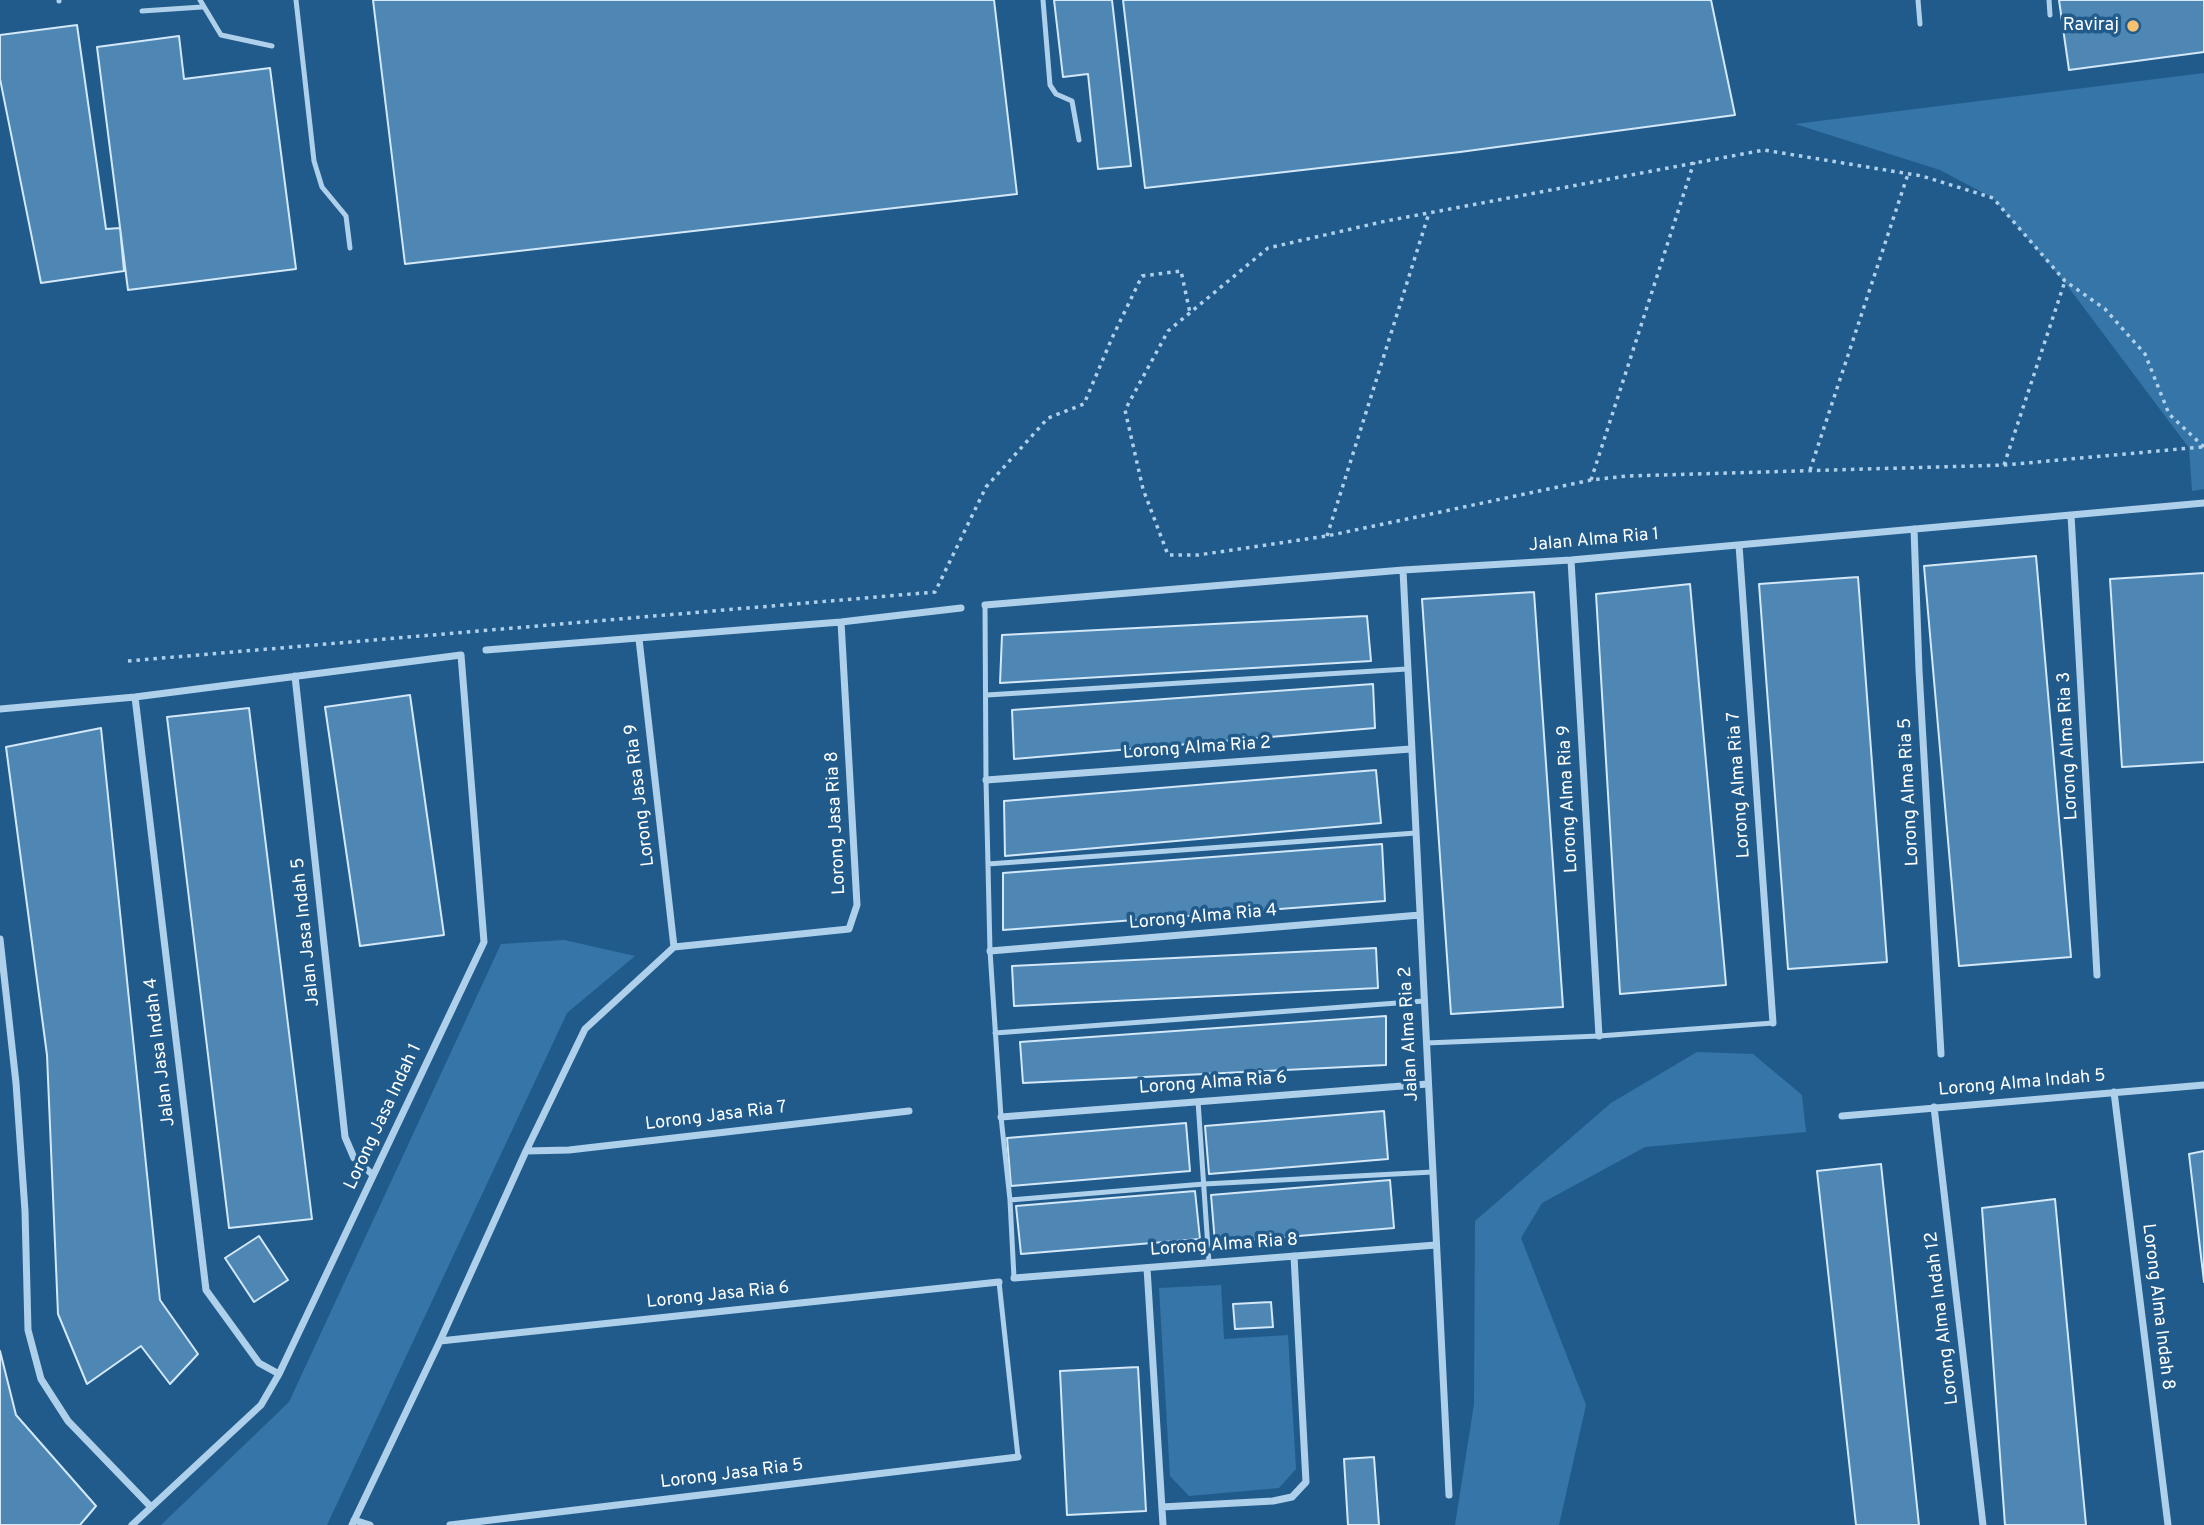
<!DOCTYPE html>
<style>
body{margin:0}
canvas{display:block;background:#215b8b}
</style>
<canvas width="2204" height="1525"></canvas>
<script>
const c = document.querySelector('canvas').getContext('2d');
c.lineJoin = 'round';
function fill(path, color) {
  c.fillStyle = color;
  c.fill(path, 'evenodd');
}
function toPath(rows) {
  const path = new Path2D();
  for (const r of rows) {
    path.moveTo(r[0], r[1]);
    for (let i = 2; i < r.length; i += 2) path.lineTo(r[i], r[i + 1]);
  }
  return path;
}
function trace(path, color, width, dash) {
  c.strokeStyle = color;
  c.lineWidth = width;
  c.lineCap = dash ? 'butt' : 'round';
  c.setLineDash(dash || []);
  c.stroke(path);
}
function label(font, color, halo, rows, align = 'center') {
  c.font = font + ' Overpass,sans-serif';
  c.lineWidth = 7;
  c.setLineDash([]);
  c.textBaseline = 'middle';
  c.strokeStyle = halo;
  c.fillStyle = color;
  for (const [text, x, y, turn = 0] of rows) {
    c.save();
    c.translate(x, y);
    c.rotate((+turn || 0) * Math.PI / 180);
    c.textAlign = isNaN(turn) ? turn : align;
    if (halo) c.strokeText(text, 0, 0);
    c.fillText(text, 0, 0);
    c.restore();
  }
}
const green = toPath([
 [2204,73,2204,489,2192,491,2189,448,2066,284,1993,198,1940,170,1795,124],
 [564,940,635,956,567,1013,327,1525,161,1525,289,1402,501,944],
 [1697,1052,1753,1054,1802,1095,1806,1132,1645,1147,1542,1203,1521,1238,1586,1405,1559,1525,1455,1525,1474,1404,1475,1221,1611,1103],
 [1221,1285,1224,1339,1288,1335,1296,1469,1279,1488,1189,1496,1170,1476,1159,1288]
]);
const building = toPath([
 [373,0,994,0,1017,194,405,264,373,0],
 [1054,0,1112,0,1131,166,1098,169,1088,74,1063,77,1054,0],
 [1123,0,1711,0,1735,115,1460,152,1145,188,1123,0],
 [2059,0,2204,0,2204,52,2069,70,2059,0],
 [77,25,106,229,120,228,124,271,41,283,0,79,0,35,77,25],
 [179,36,184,79,270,68,296,269,128,290,97,47,179,36],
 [2036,556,2071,957,1959,966,1924,566,2036,556],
 [2204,573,2204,762,2122,767,2110,579,2204,573],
 [1858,577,1887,962,1788,969,1759,584,1858,577],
 [1690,584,1726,985,1620,994,1596,594,1690,584],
 [1534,592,1563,1007,1451,1014,1422,599,1534,592],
 [1367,616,1371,661,1000,683,1002,635,1367,616],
 [1373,684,1375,728,1014,759,1012,710,1373,684],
 [410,695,444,935,360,946,325,707,410,695],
 [249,708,312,1219,229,1228,167,717,249,708],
 [101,728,160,1300,198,1354,170,1384,141,1346,87,1384,58,1314,47,1055,6,747,101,728],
 [1376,770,1381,823,1005,856,1004,801,1376,770],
 [1382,844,1385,901,1003,930,1003,873,1382,844],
 [1376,948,1378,988,1014,1006,1012,966,1376,948],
 [1386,1016,1386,1065,1023,1083,1020,1042,1386,1016],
 [1384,1111,1388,1159,1209,1174,1205,1126,1384,1111],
 [1186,1123,1190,1171,1011,1186,1007,1138,1186,1123],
 [2204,1151,2204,1282,2189,1154,2204,1151],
 [1881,1164,1919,1525,1856,1525,1817,1171,1881,1164],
 [1390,1180,1394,1228,1215,1243,1211,1195,1390,1180],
 [1195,1191,1200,1239,1021,1254,1016,1206,1195,1191],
 [2055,1199,2086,1525,2005,1525,1982,1208,2055,1199],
 [259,1236,288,1280,254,1302,225,1258,259,1236],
 [1271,1302,1273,1327,1235,1329,1233,1304,1271,1302],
 [0,1351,16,1415,96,1506,80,1525,0,1525,0,1351],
 [1138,1367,1146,1511,1067,1515,1060,1371,1138,1367],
 [1374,1457,1379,1525,1348,1525,1344,1459,1374,1457]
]);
const path = toPath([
 [2202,447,2004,465,1627,476,1591,480,1327,536,1198,555,1168,555,1143,489,1125,410,1168,331,1268,248,1386,221,1764,150,1922,176,1993,198,2065,281,2105,309,2145,354,2169,414,2204,447],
 [2004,465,2065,281],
 [1810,470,1908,174],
 [1591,480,1694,162],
 [1327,536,1429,213],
 [128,661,935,592,986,487,1048,418,1084,404,1112,338,1142,276,1181,271,1190,313]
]);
const service = toPath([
 [200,0,221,35,272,46],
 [296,0,314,161,322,187,346,216,350,248],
 [1043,0,1050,85,1056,94,1072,101,1079,140],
 [1918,0,1920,24],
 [2049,0,2050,15],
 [59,1,59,0],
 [142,11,202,7],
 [985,605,986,780,990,951,1001,1117,1010,1200,1014,1278],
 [987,695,1407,669],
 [988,864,1416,833],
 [995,1033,1424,1001],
 [1426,1043,1599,1036,1773,1023],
 [1198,1101,1209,1263],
 [1010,1200,1204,1184,1433,1172],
 [999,1282,1018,1457]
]);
const minor = toPath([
 [2071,515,2097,975],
 [1914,529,1919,670,1941,1054],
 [1739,545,1773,1023],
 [1571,560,1599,1036],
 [1403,570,1449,1495],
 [985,605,1403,570,1571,560,2204,503],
 [639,639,674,947],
 [486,650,841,622,961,608],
 [295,676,345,1137,354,1158,373,1175],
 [135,697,206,1290,259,1363,279,1374],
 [0,709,135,697,461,655,484,942,279,1374,261,1405,132,1525],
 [986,780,1411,749],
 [0,939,16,1083,25,1211,28,1330,41,1379,68,1421,151,1507],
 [674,947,849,929,857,905,841,622],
 [990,951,1420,915],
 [2114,1092,2168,1525],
 [1934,1107,1983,1525],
 [1842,1116,2204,1085],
 [1001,1117,1428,1084],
 [526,1151,569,1150,909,1111],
 [1147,1268,1163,1525],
 [1014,1278,1436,1245],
 [440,1341,999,1282],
 [1162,1507,1273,1501,1292,1497,1306,1482,1294,1256],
 [354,1520,370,1525],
 [352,1525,440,1341,526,1151,585,1029,674,947],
 [450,1525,1018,1457]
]);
const markers = [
 [2133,26,7,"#f7c270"]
];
const poiNames = [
 ["Raviraj",2119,26]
];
const streetNames = [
 ["Jalan Alma Ria 1",1594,541,-5],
 ["Lorong Alma Ria 3",2069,746,-93],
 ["Lorong Alma Ria 2",1197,749,-4],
 ["Lorong Alma Ria 7",1740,785,-94],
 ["Lorong Alma Ria 5",1910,792,-93],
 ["Lorong Jasa Ria 9",641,795,-97],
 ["Lorong Alma Ria 9",1569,799,-93],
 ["Lorong Jasa Ria 8",837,823,-93],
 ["Lorong Alma Ria 4",1203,918,-5],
 ["Jalan Jasa Indah 5",307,932,-96],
 ["Jalan Alma Ria 2",1410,1034,-93],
 ["Jalan Jasa Indah 4",161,1052,-97],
 ["Lorong Alma Ria 6",1213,1084,-4],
 ["Lorong Alma Indah 5",2022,1084,-5],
 ["Lorong Jasa Indah 1",384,1117,-65],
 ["Lorong Jasa Ria 7",716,1117,-7],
 ["Lorong Alma Ria 8",1224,1246,-4],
 ["Lorong Jasa Ria 6",718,1296,-6],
 ["Lorong Alma Indah 8",2157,1307,83],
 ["Lorong Alma Indah 12",1943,1318,-97],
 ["Lorong Jasa Ria 5",732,1475,-7]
];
fill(green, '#3575a8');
fill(building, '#4e87b4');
trace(building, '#d3e8f8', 2);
trace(path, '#aed0eb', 3.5, [3.5, 5]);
trace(service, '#aed0eb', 5);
trace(minor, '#aed0eb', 7);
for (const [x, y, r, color] of markers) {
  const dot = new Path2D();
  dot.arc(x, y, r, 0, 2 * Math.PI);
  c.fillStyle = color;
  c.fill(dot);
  trace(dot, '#215b8b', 2.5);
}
label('18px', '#fff', '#215b8b', poiNames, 'right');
label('18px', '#fff', '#215b8b', streetNames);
</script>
